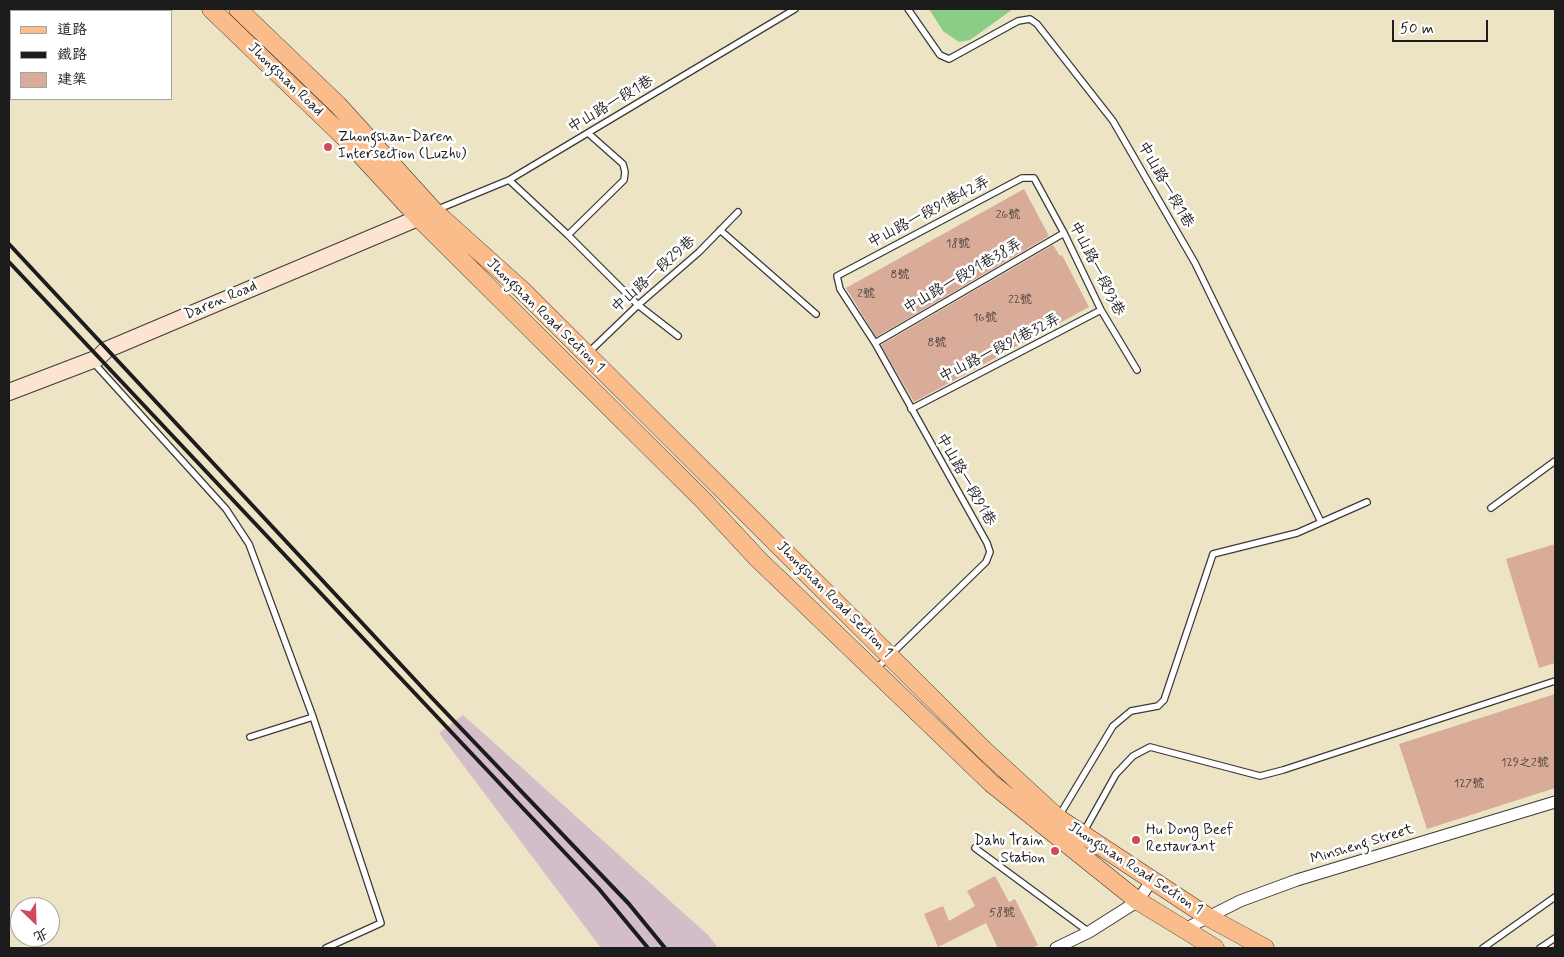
<!DOCTYPE html>
<meta charset="utf-8">
<style>
body{margin:0}
#map{position:relative;width:1564px;height:957px;overflow:hidden;background:#ede4c6;font-family:Mynerve,"LXGW WenKai TC",sans-serif}
canvas{display:block}
.frame{position:absolute;inset:0;border:10px solid #1c1c1c;pointer-events:none}
.legend{position:absolute;left:10px;top:10px;width:162px;height:90px;box-sizing:border-box;background:#fff;border:1px solid #a4a4a4;margin:0;padding:6px 9px;list-style:none;font-size:15px;color:#1c1c1c}
.legend li{display:flex;align-items:center;gap:10px;height:25px}
.legend b{width:25px;border:1px solid #a4a4a4}
.north{position:absolute;left:10px;top:897px;width:50px;height:50px;box-sizing:border-box;background:#fff;border:1px solid #a4a4a4;border-radius:50%;rotate:156deg;font-size:14px;font-weight:700;line-height:20px;text-align:center;color:#1c1c1c}
.north::after{content:'';display:block;margin:auto;width:18px;height:22px;background:#d1495b;clip-path:polygon(50% 0,100% 100%,50% 72%,0 100%)}
.scale{position:absolute;left:1392px;top:20px;width:96px;height:22px;box-sizing:border-box;border:2px solid #1c1c1c;border-top:0;padding-left:6px;font-size:15px;line-height:18px;white-space:nowrap;color:#1c1c1c;-webkit-text-stroke:4px #fff;paint-order:stroke}
</style>
<div id="map">
<canvas width="1564" height="957"></canvas>
<div class="frame"></div>
<ul class="legend">
<li><b style="height:6px;background:#fabc8b"></b>道路</li>
<li><b style="height:6px;background:#1c1c1c"></b>鐵路</li>
<li><b style="height:14px;background:#d9ab99"></b>建築</li>
</ul>
<div class="north">北</div>
<div class="scale">50 m</div>
</div>
<script>
const c = document.querySelector('canvas').getContext('2d');
c.lineJoin = 'round';
function fill(path, color) {
  c.fillStyle = color;
  c.fill(path, 'evenodd');
}
function toPath(rows) {
  const path = new Path2D();
  for (const r of rows) {
    path.moveTo(r[0], r[1]);
    for (let i = 2; i < r.length; i += 2) path.lineTo(r[i], r[i + 1]);
  }
  return path;
}
function trace(path, color, width, dash) {
  c.strokeStyle = color;
  c.lineWidth = width;
  c.lineCap = dash ? 'butt' : 'round';
  c.setLineDash(dash || []);
  c.stroke(path);
}
function label(font, color, halo, rows, align = 'center') {
  c.font = font + ' Mynerve,"LXGW WenKai TC",sans-serif';
  c.lineWidth = 5;
  c.setLineDash([]);
  c.textBaseline = 'middle';
  c.strokeStyle = halo;
  c.fillStyle = color;
  for (const [text, x, y, turn = 0] of rows) {
    c.save();
    c.translate(x, y);
    c.rotate((+turn || 0) * Math.PI / 180);
    c.textAlign = isNaN(turn) ? turn : align;
    if (halo) c.strokeText(text, 0, 0);
    c.fillText(text, 0, 0);
    c.restore();
  }
}
const industrial = toPath([
 [463,715,708,935,718,948,601,948,439,733]
]);
const green = toPath([
 [929,9,1013,9,970,40,959,42,943,31]
]);
const building = toPath([
 [1024,189,1049,236,876,337,846,288],
 [1053,245,1060,256,1062,255,1089,307,914,402,881,345],
 [1555,544,1555,663,1539,668,1506,559],
 [1555,694,1555,788,1427,829,1399,744],
 [995,876,1009,902,1015,899,1038,945,1032,948,998,948,986,923,938,947,924,914,943,906,949,921,975,906,967,891]
]);
const lane = toPath([
 [908,9,940,55,949,59,1018,21,1030,19,1037,24,1113,121,1195,263,1321,522],
 [509,180,568,235,638,305,678,336],
 [436,210,509,180,795,9],
 [720,230,816,314],
 [568,235,624,180,625,172,623,164,588,133],
 [875,343,1064,233],
 [588,353,638,305,699,252,738,212],
 [93,362,226,509,249,544,313,717,381,923,326,948],
 [911,409,1101,310],
 [1491,508,1555,461],
 [876,669,986,562,990,552,987,543,875,343,840,289,837,276,1022,178,1034,178,1064,233,1101,310,1137,370],
 [250,737,313,717],
 [1059,816,1113,726,1131,711,1158,706,1164,700,1213,554,1297,533,1367,502],
 [1083,833,1116,774,1133,756,1150,747,1260,776,1283,770,1555,681],
 [975,848,1089,932],
 [1483,948,1555,897],
 [1540,948,1555,938]
]);
const street = toPath([
 [1183,930,1240,901,1297,880,1555,802],
 [1056,948,1089,932,1138,901,1151,881]
]);
const secondary = toPath([
 [9,392,98,358,106,350,430,213]
]);
const primary = toPath([
 [211,9,346,139,419,218,703,500,758,559,991,783,1138,901,1215,948],
 [238,9,338,105,434,211,522,290,984,750,1058,818,1208,917,1265,948]
]);
const rail = toPath([
 [9,244,431,697,629,904,665,948],
 [9,262,599,889,648,948]
]);
const markers = [
 [328,147,5,"#d1495b"],
 [1136,840,5,"#d1495b"],
 [1055,851,5,"#d1495b"]
];
const numberNames = [
 ["26號",1008,215],
 ["18號",958,244],
 ["8號",900,275],
 ["2號",866,294],
 ["22號",1020,300],
 ["16號",985,318],
 ["8號",937,343],
 ["129之2號",1525,763],
 ["127號",1469,784],
 ["58號",1002,913]
];
const streetNames = [
 ["Jhongshan Road",285,80,44],
 ["中山路一段1巷",611,105,-31],
 ["中山路一段1巷",1165,185,60],
 ["中山路一段91巷42弄",929,213,-28],
 ["中山路一段93巷",1096,269,63],
 ["中山路一段29巷",654,275,-42],
 ["中山路一段91巷38弄",963,277,-30],
 ["Daren Road",221,301,-23],
 ["Jhongshan Road Section 1",545,316,44],
 ["中山路一段91巷32弄",1000,349,-27],
 ["中山路一段91巷",965,480,60],
 ["Jhongshan Road Section 1",834,600,45],
 ["Minsheng Street",1362,845,-17],
 ["Jhongshan Road Section 1",1135,869,33]
];
const poiNames = [
 ["Zhongshan-Daren",338,138],
 ["Intersection (Luzhu)",338,155],
 ["Hu Dong Beef",1146,831],
 ["Restaurant",1146,848],
 ["Dahu Train",1045,842,"right"],
 ["Station",1045,859,"right"]
];
fill(industrial, '#d2bdc8');
fill(green, '#8bcd85');
fill(building, '#d9ab99');
trace(lane, '#3b3a36', 8);
trace(street, '#3b3a36', 13);
trace(secondary, '#3b3a36', 18);
trace(primary, '#3b3a36', 19);
trace(lane, '#fff', 5.5);
trace(street, '#fff', 11);
trace(secondary, '#fde4d1', 16);
trace(primary, '#fabc8b', 18);
trace(rail, '#1c1c1c', 4);
for (const [x, y, r, color] of markers) {
  const dot = new Path2D();
  dot.arc(x, y, r, 0, 2 * Math.PI);
  c.fillStyle = color;
  c.fill(dot);
  trace(dot, '#fff', 2);
}
label('12px', '#4b403b', null, numberNames);
label('15px', '#1c1c1c', '#fff', streetNames);
label('15px', '#1c1c1c', '#fff', poiNames, 'left');
</script>
